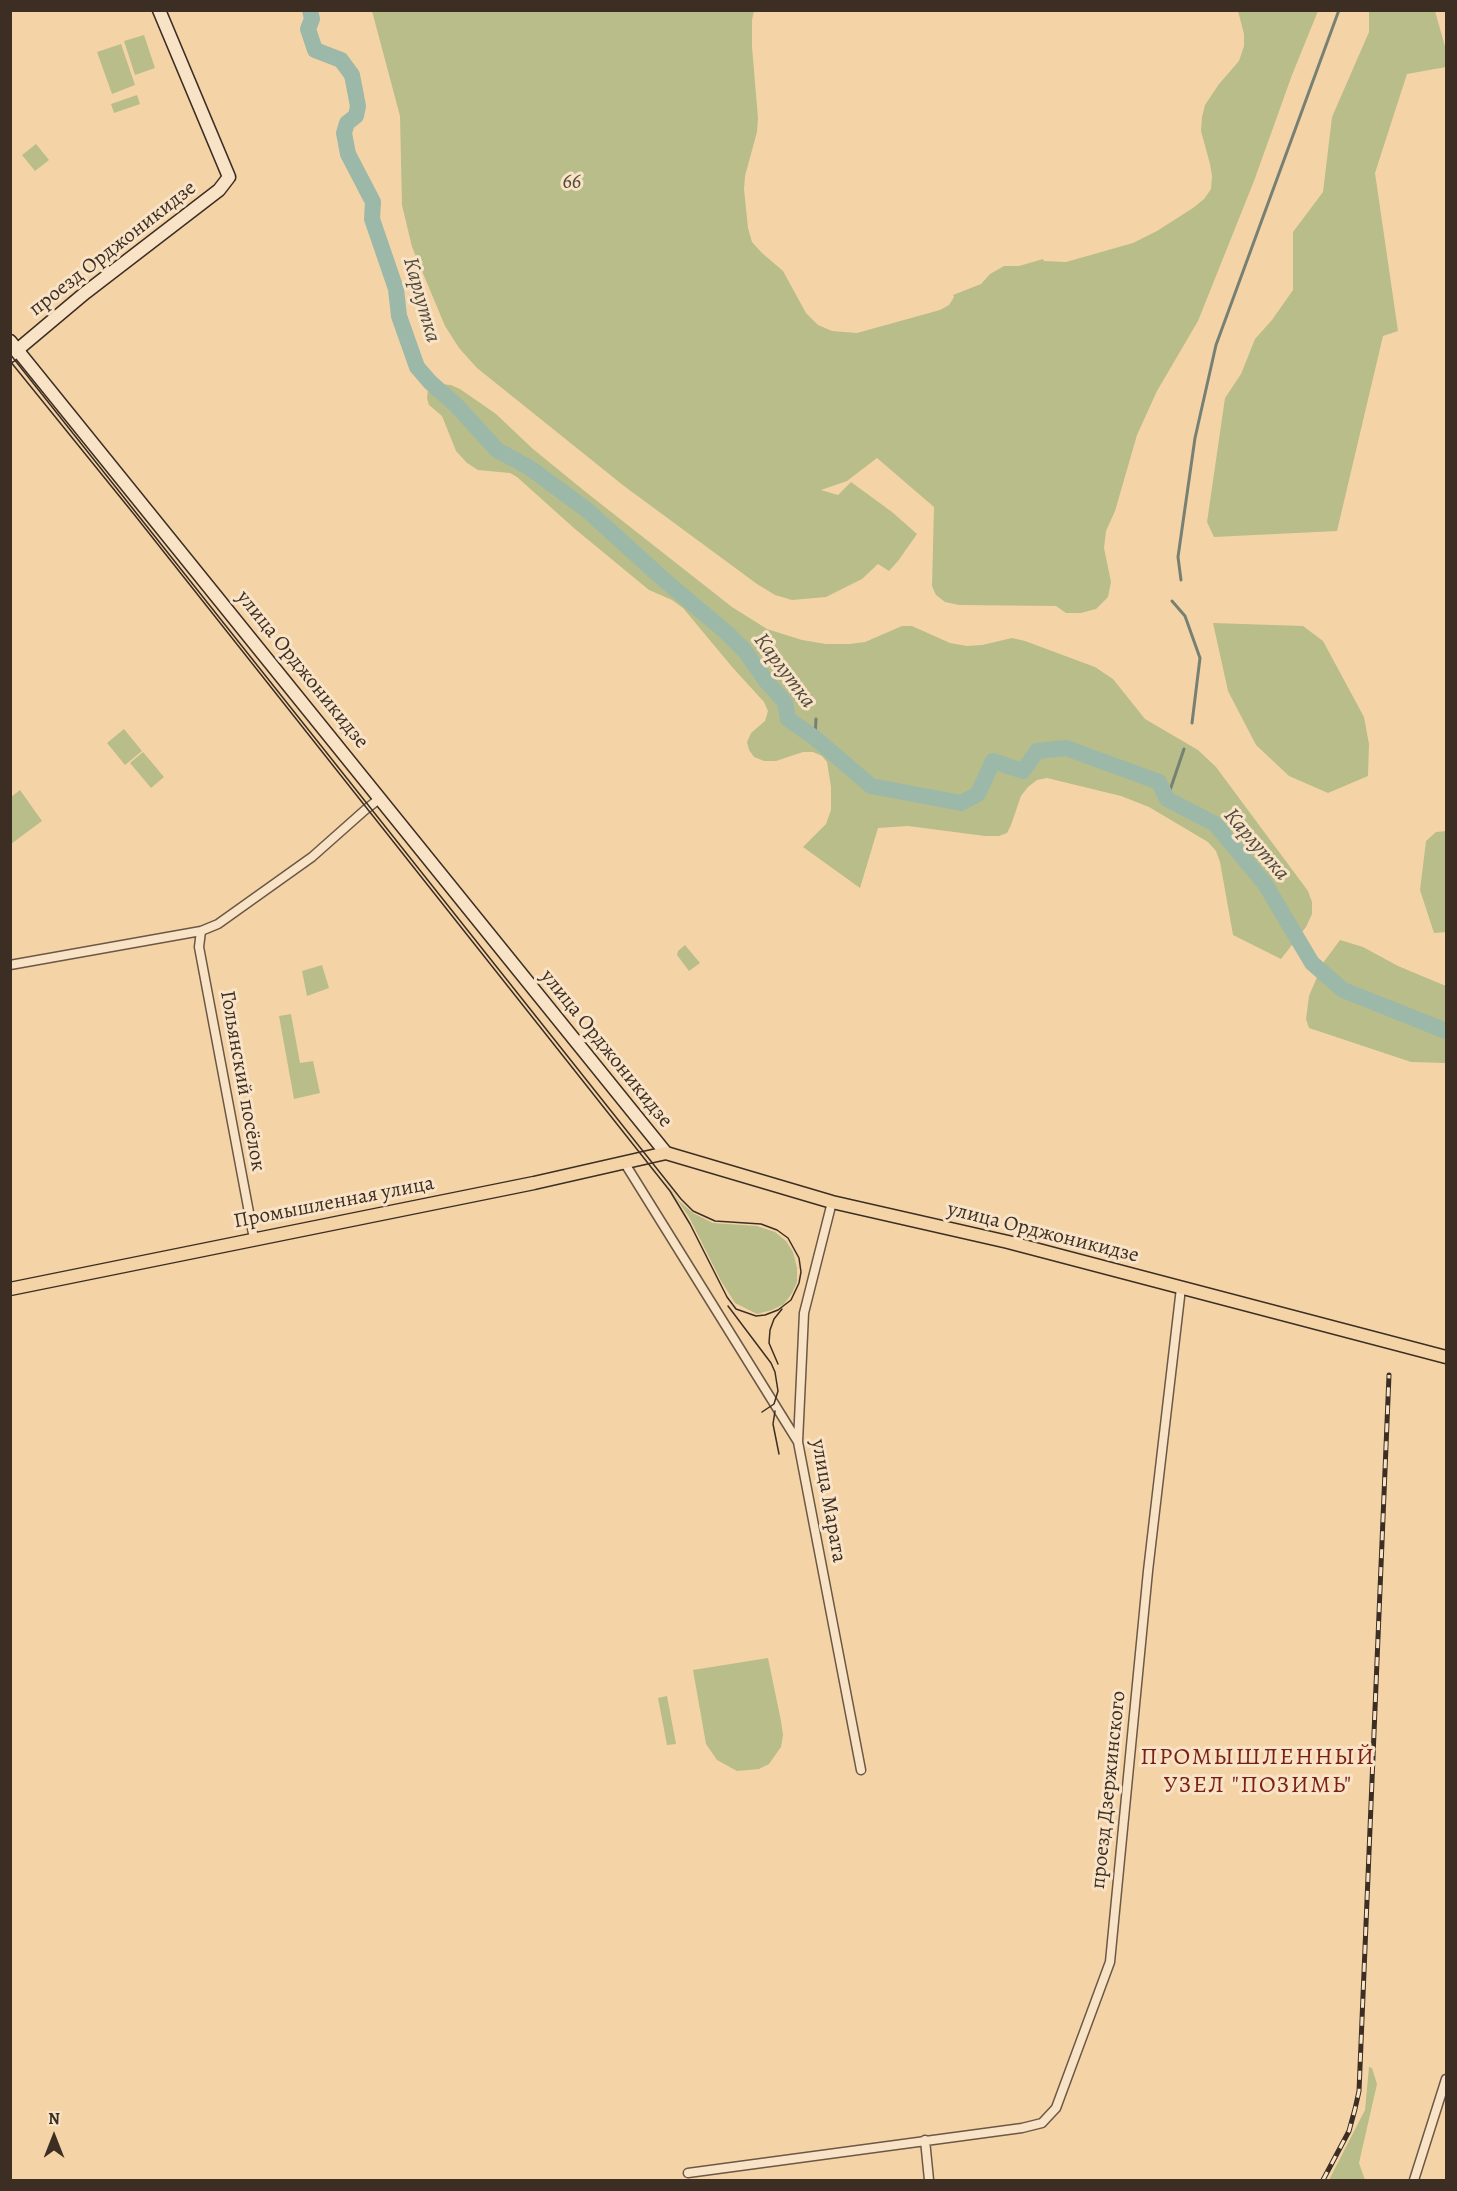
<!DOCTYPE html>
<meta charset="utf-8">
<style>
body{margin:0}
#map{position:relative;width:1457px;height:2191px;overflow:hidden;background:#f4d4a7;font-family:Alegreya,serif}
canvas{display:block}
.frame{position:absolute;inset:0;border:12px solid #3d2e24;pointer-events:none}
.north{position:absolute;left:24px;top:2107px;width:60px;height:60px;-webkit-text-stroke:4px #f8e3c6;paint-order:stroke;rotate:0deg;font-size:16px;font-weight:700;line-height:24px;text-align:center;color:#3d2e24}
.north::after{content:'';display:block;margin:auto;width:21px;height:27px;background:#3d2e24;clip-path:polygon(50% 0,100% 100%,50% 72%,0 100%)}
</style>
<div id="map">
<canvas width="1457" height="2191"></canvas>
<div class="frame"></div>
<div class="north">N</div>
</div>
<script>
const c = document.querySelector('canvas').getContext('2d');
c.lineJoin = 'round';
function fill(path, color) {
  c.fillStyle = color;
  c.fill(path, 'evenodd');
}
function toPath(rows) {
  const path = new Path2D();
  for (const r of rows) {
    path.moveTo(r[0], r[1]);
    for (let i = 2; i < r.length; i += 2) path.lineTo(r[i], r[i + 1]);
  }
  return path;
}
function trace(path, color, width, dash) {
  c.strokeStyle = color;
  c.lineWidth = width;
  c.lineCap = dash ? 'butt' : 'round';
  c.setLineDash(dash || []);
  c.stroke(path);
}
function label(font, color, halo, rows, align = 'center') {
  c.font = font + ' Alegreya,serif';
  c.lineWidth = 6;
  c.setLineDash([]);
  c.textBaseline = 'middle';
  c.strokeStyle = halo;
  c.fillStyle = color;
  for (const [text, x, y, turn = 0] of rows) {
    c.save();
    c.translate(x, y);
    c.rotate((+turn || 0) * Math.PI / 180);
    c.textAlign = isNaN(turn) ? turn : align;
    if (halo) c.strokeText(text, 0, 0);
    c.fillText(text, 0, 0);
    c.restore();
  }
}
const green = toPath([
 [372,11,754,11,752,20,752,47,758,118,757,132,745,176,744,189,748,228,752,242,762,253,783,271,806,313,818,325,832,331,857,333,940,310,949,305,954,297,953,295,981,284,990,274,1004,266,1019,266,1043,259,1044,261,1066,262,1133,243,1157,231,1193,208,1204,199,1211,189,1212,176,1210,164,1201,131,1202,117,1205,105,1219,84,1239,61,1244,46,1244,34,1238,11,1318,11,1292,75,1254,181,1198,321,1157,391,1137,435,1115,511,1106,531,1104,548,1111,582,1108,597,1096,609,1081,613,1066,613,1056,606,959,605,945,602,936,595,932,586,934,507,877,458,847,481,821,490,838,495,851,482,892,512,917,534,898,561,889,571,878,564,862,579,826,597,792,600,775,595,757,584,624,486,477,368,459,348,445,326,412,247,402,205,400,116],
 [1369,11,1435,11,1446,50,1446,67,1407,74,1375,173,1398,331,1383,336,1337,531,1214,537,1207,522,1225,398,1241,374,1255,339,1272,320,1293,290,1293,232,1323,192,1332,117,1369,32],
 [144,35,155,68,135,75,124,41],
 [121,44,135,85,112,94,97,52],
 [137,95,140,104,114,113,111,104],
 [36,144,49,160,35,171,22,155],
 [440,384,451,385,460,389,496,414,533,449,587,493,732,607,767,629,802,640,826,644,849,644,865,642,902,626,912,626,950,643,967,646,982,645,1012,638,1025,641,1095,667,1113,679,1145,719,1198,750,1216,767,1308,891,1312,902,1312,914,1306,927,1281,959,1233,935,1220,862,1216,851,1208,842,1149,807,1121,796,1047,778,1037,780,1028,787,1021,796,1011,825,1007,833,999,836,985,836,908,826,878,828,860,888,803,847,826,824,831,810,831,787,827,762,822,756,813,752,803,752,776,761,764,761,754,757,749,750,747,742,751,733,765,721,768,711,764,702,733,668,683,608,672,600,649,590,575,529,517,477,510,473,478,470,467,463,456,451,442,416,429,405,427,398,428,390,433,385],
 [1213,623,1303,626,1323,641,1364,717,1369,744,1368,776,1328,793,1289,776,1256,745,1228,691],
 [124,729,142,751,125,765,107,743],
 [143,752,164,777,151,788,130,763],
 [20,790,42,821,11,844,11,797],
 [1446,831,1446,932,1434,933,1420,890,1426,841,1436,832],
 [1340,940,1363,947,1398,966,1446,986,1446,1063,1411,1062,1309,1028,1306,1019,1309,996,1323,963],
 [685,945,700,963,689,971,677,955,678,951],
 [322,965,329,988,307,996,302,971],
 [291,1014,300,1063,313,1061,320,1093,294,1099,279,1016],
 [662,1178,679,1201,693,1213,713,1223,757,1226,775,1232,786,1241,793,1252,797,1268,797,1282,792,1293,784,1304,772,1310,757,1314,735,1303,721,1281,689,1217],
 [768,1658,781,1721,783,1735,781,1747,769,1764,759,1769,737,1771,717,1760,706,1744,693,1670],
 [667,1696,676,1744,667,1745,658,1698],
 [1369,2067,1372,2068,1377,2084,1359,2163,1365,2180,1329,2180,1365,2110]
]);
const stream = toPath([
 [1181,580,1178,557,1195,438,1216,345,1339,10],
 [1172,601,1185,616,1200,658,1192,723],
 [815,738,816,719],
 [1167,799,1184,749]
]);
const river = toPath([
 [310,10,312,19,308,29,315,50,341,60,352,75,358,106,356,116,347,123,344,133,348,154,373,202,372,219,396,289,399,316,417,367,430,382,457,406,497,450,530,468,587,510,663,579,726,632,745,651,766,681,785,702,788,719,815,738,871,786,961,803,978,794,993,761,1023,771,1037,751,1066,748,1159,782,1167,799,1215,824,1265,884,1312,963,1343,990,1446,1031]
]);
const minor = toPath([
 [201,931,199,947,254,1239],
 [10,965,201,931,218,924,312,857,365,810,379,799],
 [624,1162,798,1442],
 [832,1202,804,1313,798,1442,861,1770],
 [925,2140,929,2180],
 [688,2173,1022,2128,1042,2123,1056,2108,1110,1962,1148,1571,1181,1288],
 [1414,2180,1446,2079]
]);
const secondary = toPath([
 [10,341,666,1153],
 [10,356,85,293,219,190,229,177,159,10]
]);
const primary = toPath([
 [10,1289,534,1183,666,1153,832,1202,1008,1242,1446,1357]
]);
const tram = toPath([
 [10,354,681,1199,693,1211,715,1221,761,1224,777,1230,788,1238,799,1258,801,1272,799,1283,791,1300,778,1310,765,1315,756,1316,736,1309,727,1297,690,1224,670,1191,133,513,10,361],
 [728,1306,771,1363,775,1372,778,1391,774,1404,762,1412],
 [778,1364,769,1343,770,1330,774,1319,782,1309],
 [775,1411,773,1424,779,1454]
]);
const rail = toPath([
 [1323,2180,1349,2131,1355,2109,1359,2091,1389,1375]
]);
const parkNames = [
 ["66",572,183]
];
const streetNames = [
 ["проезд Орджоникидзе",113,249,-38],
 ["улица Орджоникидзе",302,670,51],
 ["улица Орджоникидзе",606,1049,51],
 ["Гольянский посёлок",242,1081,80],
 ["Промышленная улица",334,1203,-11],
 ["улица Орджоникидзе",1043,1233,14],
 ["улица Марата",828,1501,80],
 ["проезд Дзержинского",1109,1790,-84]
];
const waterNames = [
 ["Карлутка",421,300,74],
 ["Карлутка",784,671,53],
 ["Карлутка",1256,845,49]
];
const quarterNames = [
 ["ПРОМЫШЛЕННЫЙ",1258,1758],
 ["УЗЕЛ \"ПОЗИМЬ\"",1258,1786]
];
fill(green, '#b8bd8a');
trace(stream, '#768174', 3);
trace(river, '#9cb8a9', 16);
trace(minor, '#6b5845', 11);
trace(secondary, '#3d2e24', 15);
trace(primary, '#3d2e24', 15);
trace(minor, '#f8e3c6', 8);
trace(secondary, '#f8e3c6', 12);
trace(primary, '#f4d4a7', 12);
trace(tram, '#3d2e24', 1.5);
trace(rail, '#3d2e24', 5);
trace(rail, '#f8e3c6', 3, [9]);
label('italic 21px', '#564b38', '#f8e3c6', parkNames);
label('21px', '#3d2e24', '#f8e3c6', streetNames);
label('italic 22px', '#504a3f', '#f8e3c6', waterNames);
c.letterSpacing = '1.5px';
label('24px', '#7a1f14', '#f8e3c6', quarterNames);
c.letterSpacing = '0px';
</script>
